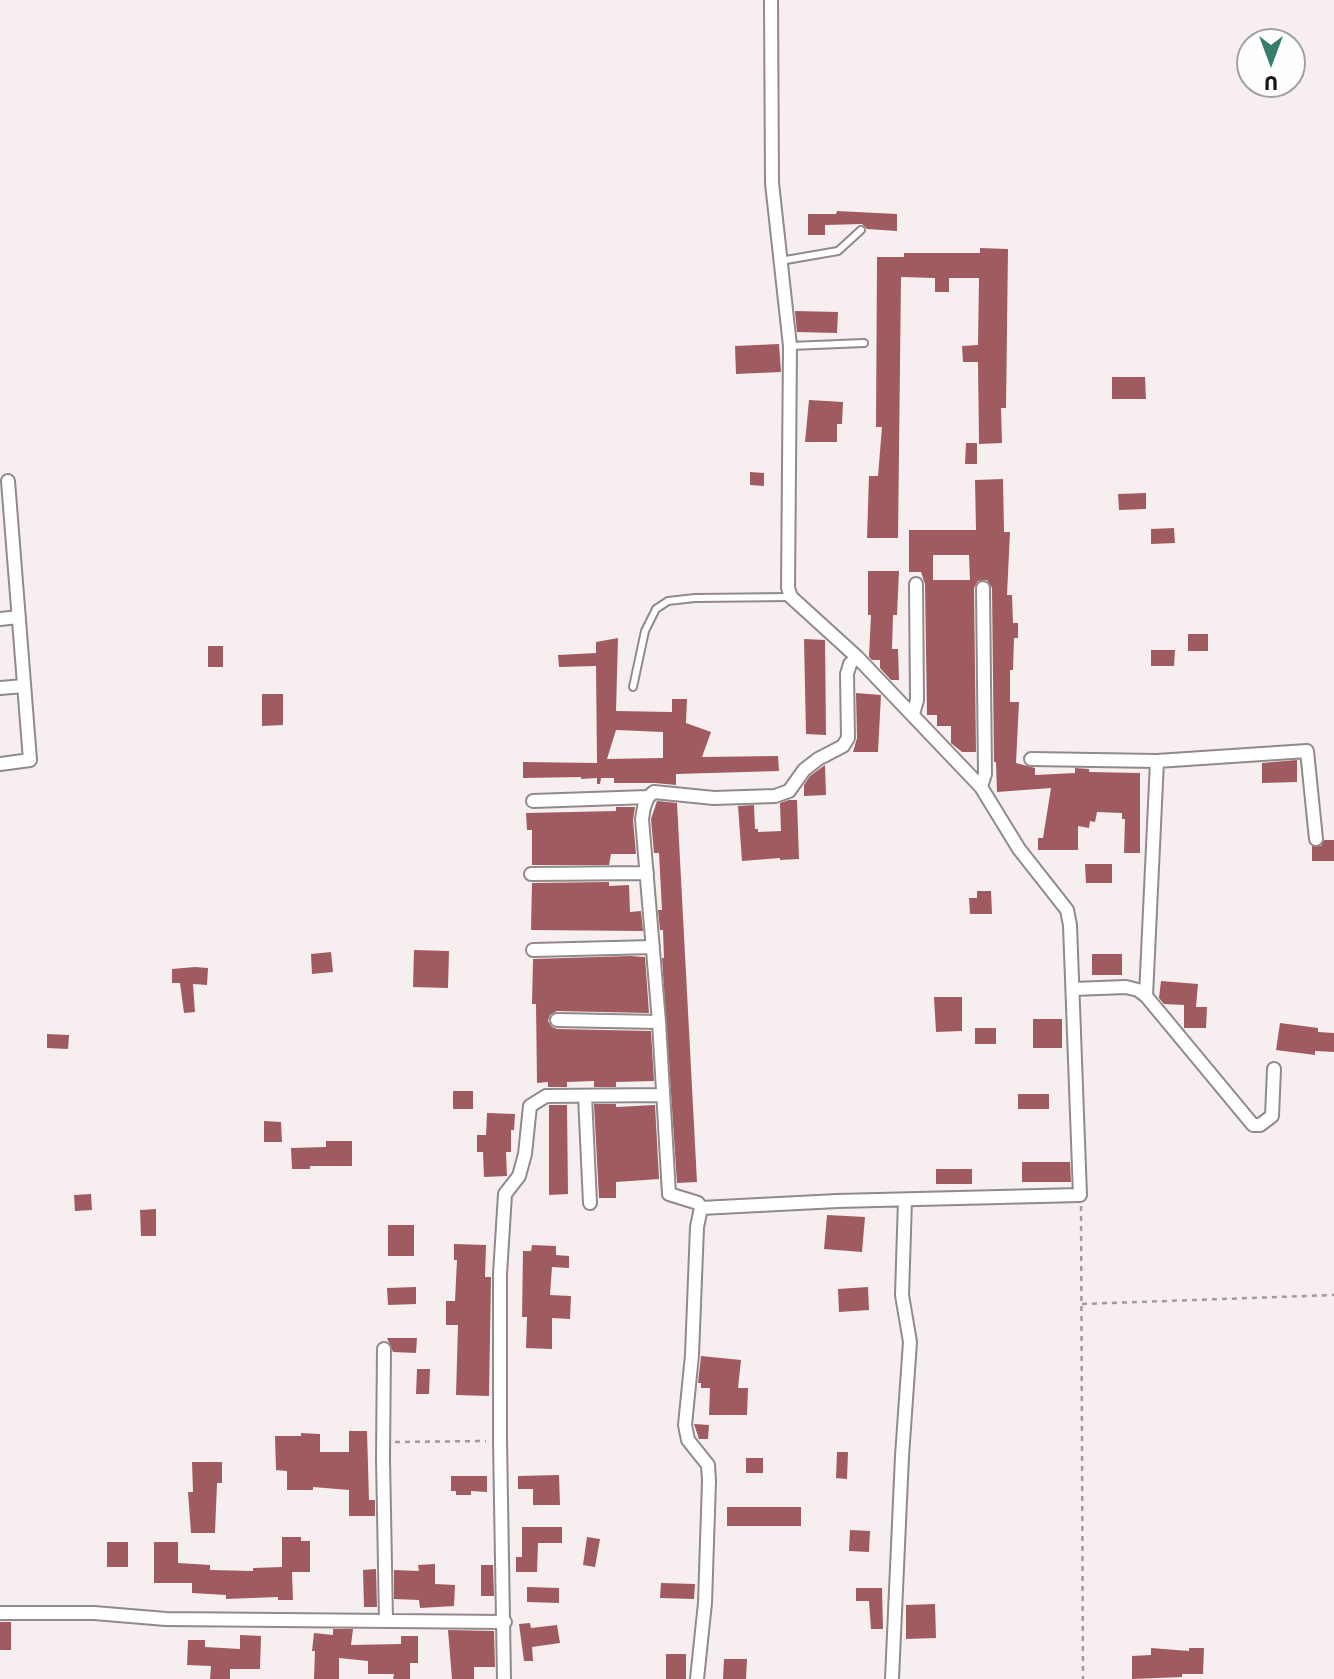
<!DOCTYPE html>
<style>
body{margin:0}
#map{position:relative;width:1334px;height:1679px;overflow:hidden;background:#f7efef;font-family:Poppins,sans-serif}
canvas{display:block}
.north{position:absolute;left:1236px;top:28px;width:70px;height:70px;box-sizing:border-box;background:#fefefe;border:2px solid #a2a1a1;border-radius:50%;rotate:180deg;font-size:19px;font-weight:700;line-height:28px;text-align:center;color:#191616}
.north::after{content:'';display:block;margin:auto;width:24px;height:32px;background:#387c6e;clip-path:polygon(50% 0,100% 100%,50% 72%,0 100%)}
</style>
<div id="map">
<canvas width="1334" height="1679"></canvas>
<div class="north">U</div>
</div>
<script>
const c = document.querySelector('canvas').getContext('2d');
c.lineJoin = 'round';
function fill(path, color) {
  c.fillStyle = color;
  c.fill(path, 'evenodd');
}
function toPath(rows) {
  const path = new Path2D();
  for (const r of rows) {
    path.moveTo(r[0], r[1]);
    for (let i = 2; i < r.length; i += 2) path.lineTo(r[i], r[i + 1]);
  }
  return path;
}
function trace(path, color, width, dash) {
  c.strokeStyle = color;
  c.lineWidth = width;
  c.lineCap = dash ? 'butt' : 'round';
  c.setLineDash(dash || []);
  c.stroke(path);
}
const building = toPath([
 [837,211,897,214,897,231,867,229,862,224,825,225,825,235,808,235,808,214,836,214],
 [980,248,1008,249,1006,408,1001,408,1002,443,979,444,978,362,963,362,962,346,978,345,979,278,949,278,949,292,935,292,935,278,901,277,898,538,867,538,869,476,878,476,882,427,876,427,877,257,904,257,904,253,980,253],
 [795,311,838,312,837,333,797,332],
 [779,344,781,372,736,374,735,346],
 [1112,377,1145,377,1146,399,1112,399],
 [809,400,843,402,842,424,837,424,837,442,805,442],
 [966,443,977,443,977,464,965,464],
 [750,472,764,473,764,486,750,485],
 [1003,479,1004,532,1010,532,1007,595,1012,595,1013,623,1018,623,1018,638,1014,638,1013,670,1010,670,1010,702,1019,702,1016,763,1035,768,1035,775,1075,773,1075,768,1089,769,1089,772,1140,773,1140,853,1124,853,1125,819,1122,819,1122,813,1097,812,1095,822,1090,821,1089,828,1078,826,1078,850,1038,850,1038,838,1043,838,1051,788,997,792,996,762,994,762,992,588,987,580,978,581,974,588,976,752,962,752,951,743,951,726,937,726,937,715,927,715,925,584,921,572,909,572,909,530,976,530,975,480],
 [933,555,969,555,970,580,933,580],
 [1146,493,1146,509,1119,510,1118,494],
 [1174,528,1175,543,1151,544,1151,529],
 [868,571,899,571,897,615,893,615,892,649,898,649,899,680,891,680,880,668,880,660,872,660,869,657,871,615,868,615],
 [1188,634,1208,634,1208,651,1188,651],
 [618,638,616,711,672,712,672,699,687,699,686,723,711,732,702,757,778,756,779,771,676,774,676,785,655,783,614,783,614,778,601,778,600,784,597,784,597,778,581,779,581,777,523,778,523,762,597,763,596,666,559,667,558,655,596,653,596,642],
 [616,730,663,732,663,758,607,759],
 [804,639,825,640,826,735,806,734],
 [208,646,223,646,223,667,208,667],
 [1151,650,1175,650,1174,666,1151,666],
 [856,693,881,695,878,752,853,752,857,738],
 [262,694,283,694,283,725,262,726],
 [1297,760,1297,782,1262,783,1262,763],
 [825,765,826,795,804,796,804,785,810,776],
 [789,800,797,800,799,859,780,860,780,858,742,861,738,806,754,805,755,829,758,829,758,832,781,831,780,803],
 [657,801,677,803,697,1182,677,1183,662,958,664,958,663,930,660,930,658,910,662,910,659,853,654,853,651,819],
 [616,807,635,807,633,820,636,854,611,854,609,865,532,865,532,830,527,830,526,813,616,811],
 [1324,840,1334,840,1334,861,1312,861,1312,846,1321,846],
 [1085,864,1112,864,1112,883,1086,883],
 [609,882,609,886,629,885,630,912,641,911,643,931,531,930,532,883],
 [977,891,991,891,992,914,970,914,969,898,977,898],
 [414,950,449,951,448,988,413,987],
 [331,952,333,972,312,974,311,954],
 [1092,954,1122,954,1122,975,1092,975],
 [630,956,645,957,649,1013,557,1011,550,1015,548,1021,552,1027,557,1029,651,1031,654,1081,616,1082,616,1087,594,1087,594,1081,567,1082,567,1087,548,1087,548,1082,537,1083,536,1004,532,1004,533,959],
 [195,967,208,968,207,985,193,984,195,1012,184,1013,180,983,172,983,172,969],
 [1161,981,1198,984,1196,1007,1207,1007,1206,1028,1184,1028,1184,1005,1164,1004,1159,998],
 [934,997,962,997,962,1031,936,1032],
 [1033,1019,1062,1019,1062,1048,1033,1048],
 [1280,1023,1318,1028,1318,1032,1334,1033,1334,1052,1315,1051,1315,1055,1276,1050],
 [975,1028,996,1028,996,1044,975,1044],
 [47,1034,69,1035,68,1049,47,1048],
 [453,1091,473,1091,473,1109,453,1109],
 [1018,1094,1049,1094,1049,1109,1018,1109],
 [594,1104,616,1104,616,1107,655,1105,659,1179,616,1182,616,1198,599,1198],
 [549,1105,567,1105,568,1194,549,1195],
 [487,1113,515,1114,514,1130,511,1130,511,1152,506,1152,507,1176,484,1177,483,1152,477,1152,477,1135,486,1135],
 [264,1121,281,1122,282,1142,264,1142],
 [326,1141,352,1141,352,1166,310,1166,310,1169,292,1169,291,1148,326,1147],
 [1022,1162,1070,1162,1071,1182,1022,1182],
 [936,1169,972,1169,972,1184,936,1184],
 [91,1194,92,1210,75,1211,74,1195],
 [156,1209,156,1236,141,1236,140,1210],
 [827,1215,865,1217,862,1252,824,1249],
 [388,1225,414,1225,414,1256,388,1256],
 [454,1244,486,1245,485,1277,491,1277,489,1396,456,1395,458,1325,446,1325,446,1301,455,1301,457,1260,454,1260],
 [532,1245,556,1246,556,1255,569,1256,569,1268,552,1267,550,1295,571,1296,570,1319,552,1318,552,1349,526,1348,527,1317,522,1317,523,1251,531,1251],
 [416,1287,416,1304,388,1305,387,1288],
 [868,1287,869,1310,839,1312,838,1289],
 [387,1338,417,1338,416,1353,393,1352],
 [701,1356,741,1360,738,1388,748,1388,747,1415,709,1415,710,1388,701,1388,701,1383,698,1383],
 [417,1369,430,1369,429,1394,416,1394],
 [694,1424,709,1425,708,1439,699,1439],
 [349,1431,367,1431,369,1500,375,1500,375,1516,349,1516,349,1490,313,1487,313,1490,287,1490,287,1471,276,1470,275,1436,301,1436,301,1433,320,1434,320,1452,349,1452],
 [837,1452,848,1452,847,1479,836,1478],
 [746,1458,763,1458,763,1473,746,1473],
 [192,1462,222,1462,222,1483,217,1483,215,1533,191,1533,188,1492,193,1492],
 [559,1475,560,1505,533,1505,533,1489,518,1489,518,1476],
 [451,1476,487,1476,487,1492,471,1491,471,1495,456,1495,456,1491,451,1491],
 [727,1507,801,1507,801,1526,727,1526],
 [522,1527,562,1527,562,1543,538,1543,537,1572,516,1572,516,1557,522,1557],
 [850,1530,870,1531,869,1552,849,1551],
 [282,1537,301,1537,301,1541,310,1541,310,1572,292,1572,293,1600,278,1600,278,1597,226,1599,226,1595,192,1593,192,1583,154,1583,154,1542,178,1542,178,1563,210,1565,210,1570,253,1571,253,1568,282,1567],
 [587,1537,600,1539,595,1567,583,1565],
 [107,1542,128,1542,128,1567,107,1567],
 [435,1564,435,1584,455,1585,454,1606,420,1608,419,1600,394,1599,394,1570,419,1571,418,1565],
 [481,1565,493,1565,494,1596,481,1596],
 [376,1569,377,1607,364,1607,363,1570],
 [661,1583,695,1584,694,1599,660,1598],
 [527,1587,559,1588,559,1603,527,1602],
 [856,1588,882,1588,883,1629,871,1629,869,1601,856,1601],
 [935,1604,936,1638,906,1639,906,1605],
 [0,1622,11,1622,11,1650,0,1650],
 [530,1623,531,1628,557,1625,560,1643,532,1647,533,1661,524,1661,519,1624],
 [333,1629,353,1629,351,1645,401,1644,401,1636,418,1636,418,1663,410,1663,410,1679,393,1679,394,1674,368,1674,368,1661,339,1658,339,1679,314,1679,315,1651,312,1651,314,1633,333,1635],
 [448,1630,494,1631,495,1667,474,1667,474,1679,452,1679],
 [240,1635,261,1636,260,1669,230,1669,230,1679,210,1679,211,1666,187,1665,188,1640,205,1640,205,1647,240,1649],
 [1151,1648,1189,1651,1189,1648,1204,1648,1203,1674,1182,1674,1182,1677,1132,1679,1132,1656,1151,1655],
 [666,1654,686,1654,686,1679,666,1679],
 [724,1659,747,1659,746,1679,723,1679]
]);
const path = toPath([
 [1081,1206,1083,1679],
 [1082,1304,1334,1295],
 [395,1442,486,1441]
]);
const service = toPath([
 [780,261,838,251,861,230],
 [790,346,864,343],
 [633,687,645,631,656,609,668,601,695,598,791,597]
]);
const minor = toPath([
 [0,619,19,617],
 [0,688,24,686],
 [913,714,917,700,916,584],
 [1031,759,1157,761,1307,751,1316,839],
 [0,764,30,760,8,481],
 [981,787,985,774,983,588],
 [533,801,648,797],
 [531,874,647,873],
 [533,950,653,947],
 [1073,989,1126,987,1138,990,1146,996,1253,1125,1260,1125,1272,1116,1274,1069],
 [1146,996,1157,761],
 [557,1020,659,1022],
 [585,1096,590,1203],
 [701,1208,698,1203,669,1194,659,1022,642,819,644,807,648,797,654,792,714,798,775,796,789,791,804,770,818,759,843,746,848,738,847,674,850,664,857,657],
 [384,1349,383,1458,386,1621],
 [0,1613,94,1613,166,1619,505,1622],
 [504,1679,500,1441,500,1274,505,1194,519,1176,525,1154,530,1106,546,1096,663,1095],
 [697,1679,705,1603,709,1481,708,1465,688,1440,685,1425,692,1355,697,1227,701,1208,837,1201,1080,1195,1070,925,1067,910,1019,849,981,787,857,657,791,597,788,588,790,346,772,183,771,0],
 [892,1679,902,1456,910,1342,902,1295,905,1200]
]);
fill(building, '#9f5b5f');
trace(service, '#918a8a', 10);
trace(minor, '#918a8a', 16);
trace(path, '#a19b9b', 2.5, [5, 5]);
trace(service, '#fff', 6);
trace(minor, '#fff', 12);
</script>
